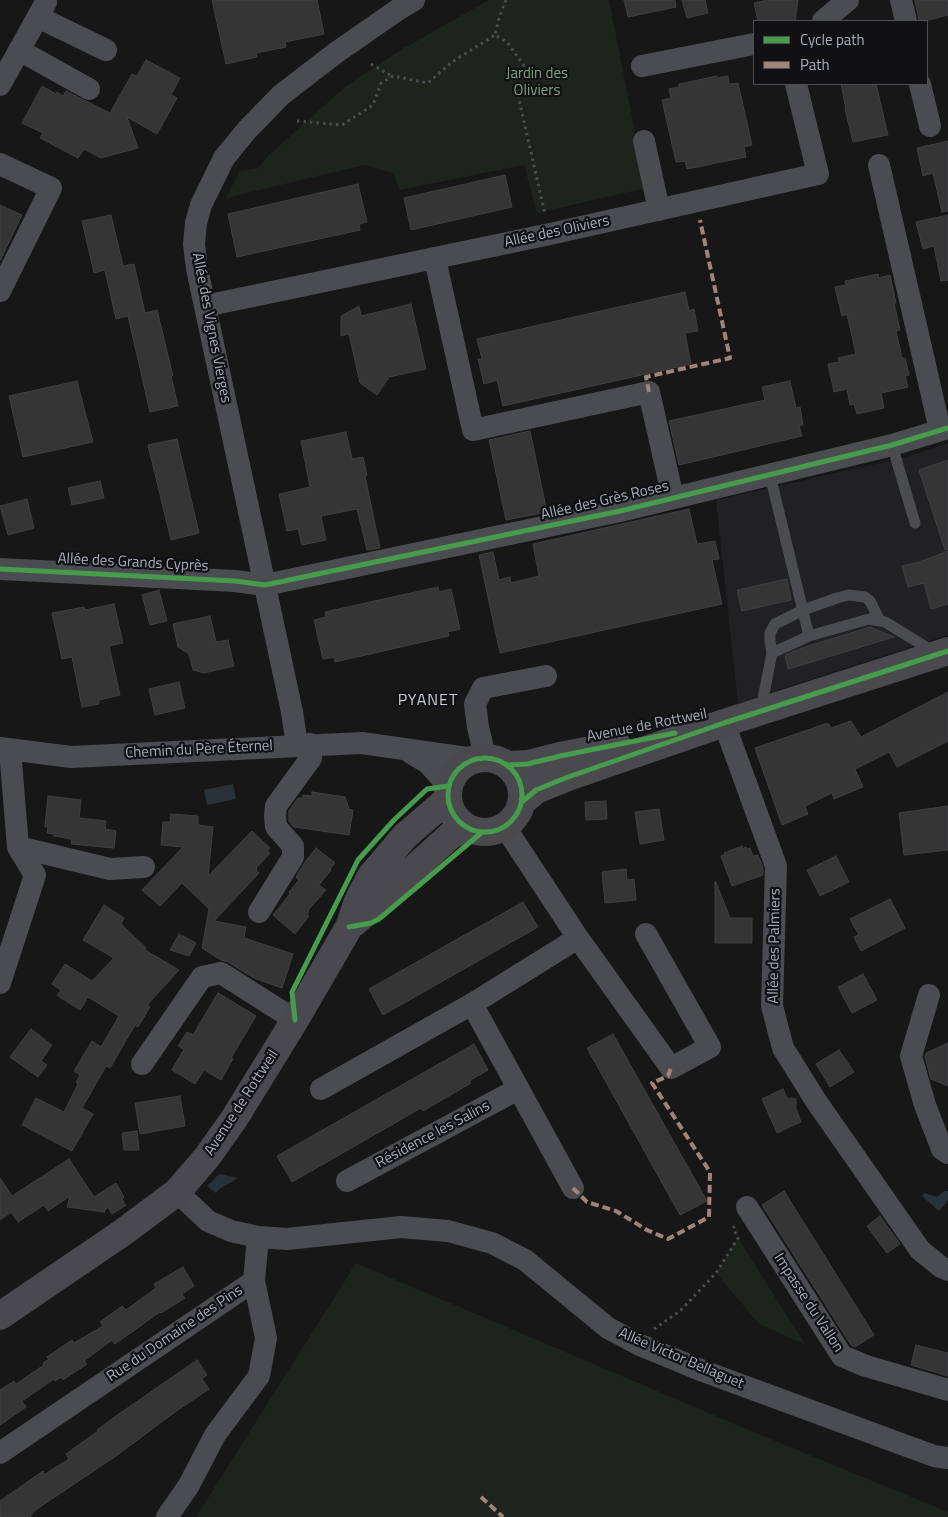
<!DOCTYPE html>
<meta charset="utf-8">
<style>
body{margin:0}
#map{position:relative;width:948px;height:1517px;overflow:hidden;background:#171717;font-family:"Titillium Web",sans-serif}
canvas{display:block}
.legend{position:absolute;left:753px;top:20px;width:175px;height:65px;box-sizing:border-box;background:#111113;border:1px solid #4d4f55;margin:0;padding:6px 9px;list-style:none;font-size:15px;color:#a8adb8}
.legend li{display:flex;align-items:center;gap:10px;height:25px}
.legend b{width:25px;border:1px solid #4d4f55}
</style>
<div id="map">
<canvas width="948" height="1517"></canvas>
<ul class="legend">
<li><b style="height:6px;background:#469c4c"></b>Cycle path</li>
<li><b style="height:6px;background:#a18479"></b>Path</li>
</ul>
</div>
<script>
const c = document.querySelector('canvas').getContext('2d');
c.lineJoin = 'round';
function fill(path, color) {
  c.fillStyle = color;
  c.fill(path, 'evenodd');
}
function toPath(rows) {
  const path = new Path2D();
  for (const r of rows) {
    if (r.length === 3) {
      path.moveTo(r[0] + r[2], r[1]);
      path.arc(r[0], r[1], r[2], 0, 2 * Math.PI);
      continue;
    }
    path.moveTo(r[0], r[1]);
    for (let i = 2; i < r.length; i += 2) path.lineTo(r[i], r[i + 1]);
  }
  return path;
}
function trace(path, color, width, dash) {
  c.strokeStyle = color;
  c.lineWidth = width;
  c.lineCap = dash ? 'butt' : 'round';
  c.setLineDash(dash || []);
  c.stroke(path);
}
function label(font, color, halo, rows, align = 'center') {
  c.font = font + ' "Titillium Web",sans-serif';
  c.lineWidth = 4.5;
  c.setLineDash([]);
  c.textBaseline = 'middle';
  c.strokeStyle = halo;
  c.fillStyle = color;
  for (const [text, x, y, turn = 0] of rows) {
    c.save();
    c.translate(x, y);
    c.rotate((+turn || 0) * Math.PI / 180);
    c.textAlign = isNaN(turn) ? turn : align;
    if (halo) c.strokeText(text, 0, 0);
    c.fillText(text, 0, 0);
    c.restore();
  }
}
const built = toPath([
 [948,443,948,635,738,703,716,500,903,458]
]);
const green = toPath([
 [489,0,609,0,646,188,537,213,524,165,400,190,393,173,364,165,226,198,240,171,258,168,269,155,346,86,404,48],
 [738,1238,782,1308,806,1345,759,1324,716,1273],
 [356,1263,756,1433,948,1512,948,1517,196,1517]
]);
const water = toPath([
 [233,784,236,799,207,805,204,790],
 [219,1174,238,1178,219,1189,216,1193,207,1186],
 [944,1191,948,1191,948,1200,939,1211,922,1196,924,1193,937,1197]
]);
const building = toPath([
 [212,0,317,0,324,34,285,42,286,47,256,53,257,57,226,64,212,0],
 [624,0,675,0,676,7,628,17,624,0],
 [682,0,705,0,708,13,687,18,682,0],
 [768,0,798,0,795,21,758,21,754,3,768,0],
 [915,0,948,0,948,15,925,21,919,21,915,0],
 [146,60,180,78,171,95,177,98,157,134,127,117,138,148,101,158,84,149,78,158,40,138,43,133,22,123,42,86,56,94,57,92,63,96,66,91,110,113,132,74,137,76,146,60],
 [717,76,717,78,728,76,729,84,738,83,752,145,744,147,746,157,687,169,685,161,676,162,662,100,671,98,669,89,679,87,679,84,717,76],
 [841,84,876,84,888,135,853,142,845,109,846,109,841,84],
 [948,141,948,211,942,212,933,173,923,176,917,148,948,141],
 [505,175,512,207,411,230,404,198,505,175],
 [358,184,367,222,359,224,360,230,237,257,228,214,358,184],
 [0,205,22,215,0,261,0,205],
 [111,215,123,266,134,264,145,313,157,310,173,376,171,376,178,406,150,412,128,316,116,319,105,270,94,273,82,221,111,215],
 [948,215,948,280,941,281,934,246,923,249,916,222,948,215],
 [878,274,879,278,890,275,896,303,894,303,900,330,896,331,902,358,905,358,909,375,905,376,908,387,881,393,884,408,857,414,854,404,850,405,847,389,834,392,828,364,839,362,838,358,856,354,847,314,842,316,835,287,846,285,845,281,878,274],
 [685,292,689,311,694,309,698,331,685,333,691,364,503,406,497,380,484,384,478,359,482,359,477,339,685,292],
 [411,304,426,369,389,377,377,395,360,383,349,334,341,336,341,316,359,306,361,316,411,304],
 [77,381,93,442,23,457,9,396,77,381],
 [790,381,796,408,800,407,803,425,799,426,802,436,679,465,669,421,765,400,762,387,790,381],
 [530,431,547,512,506,520,489,440,530,431],
 [346,432,352,459,363,457,367,475,365,476,380,548,367,550,357,509,321,516,326,540,302,545,298,529,287,531,279,494,310,487,301,441,346,432],
 [177,439,199,533,171,540,148,445,177,439],
 [948,460,948,549,945,550,919,470,948,460],
 [100,481,104,498,72,505,68,488,100,481],
 [27,499,34,528,8,535,0,506,27,499],
 [689,509,697,544,715,541,719,559,712,560,722,604,500,653,479,555,493,552,499,580,510,577,511,583,539,576,533,544,689,509],
 [948,551,948,604,931,609,924,583,908,587,902,566,919,562,948,551],
 [787,579,791,600,742,611,737,590,787,579],
 [438,587,439,592,451,589,460,629,448,632,449,636,335,662,334,657,323,659,314,620,326,617,325,612,438,587],
 [159,590,167,621,150,625,142,595,159,590],
 [114,604,123,643,109,646,120,695,99,700,99,704,82,707,72,657,62,659,52,613,84,607,85,610,114,604],
 [210,616,216,642,228,640,234,666,204,673,193,670,189,654,178,647,173,624,210,616],
 [870,627,894,637,788,669,785,655,802,648,870,627],
 [179,682,185,708,155,715,149,689,179,682],
 [948,692,948,741,897,767,889,752,855,769,863,787,834,799,832,793,805,806,808,814,782,825,755,748,828,723,831,728,851,721,861,737,948,692],
 [312,792,345,797,349,809,353,810,349,835,294,827,289,821,289,811,298,798,303,798,303,795,312,796,312,792],
 [48,796,81,800,79,818,106,821,105,829,116,831,114,848,71,844,72,839,54,836,54,834,47,833,48,827,45,827,48,796],
 [606,801,607,819,586,820,585,802,606,801],
 [948,806,948,850,904,855,899,813,948,806],
 [659,809,664,840,640,844,635,812,659,809],
 [171,814,198,816,198,825,213,827,208,876,252,831,270,848,267,851,270,853,256,868,257,869,256,871,259,873,214,921,246,927,244,938,293,954,282,988,254,978,228,962,221,960,202,948,209,909,182,883,160,906,142,890,183,847,161,845,163,822,170,822,171,814],
 [742,846,742,849,746,847,747,849,750,848,753,856,758,855,763,868,763,875,732,886,721,856,725,855,724,853,742,846],
 [316,848,335,863,330,869,331,870,319,885,326,890,309,909,307,915,309,916,295,934,273,915,290,894,289,892,299,880,296,877,305,862,316,848],
 [836,856,849,882,820,896,807,870,836,856],
 [626,869,627,880,634,879,636,900,605,903,602,872,626,869],
 [715,882,716,882,730,918,752,918,752,943,715,943,715,882],
 [890,899,905,928,861,951,854,937,859,935,850,919,890,899],
 [523,902,538,927,383,1015,369,989,523,902],
 [104,905,124,918,121,924,146,948,145,950,179,970,147,1005,150,1007,138,1027,135,1025,110,1068,106,1066,82,1108,93,1114,72,1151,22,1125,36,1098,64,1112,78,1084,76,1082,80,1075,74,1071,92,1041,101,1047,119,1016,88,997,80,1010,57,995,61,990,52,984,65,964,92,981,114,958,83,940,104,905],
 [179,934,196,943,189,956,170,950,179,934],
 [863,974,877,1000,852,1013,838,987,863,974],
 [218,993,256,1016,231,1058,233,1059,221,1080,204,1070,195,1084,172,1070,184,1049,178,1046,187,1032,193,1035,218,993],
 [31,1029,52,1045,41,1061,47,1065,38,1077,10,1057,31,1029],
 [613,1034,707,1201,680,1215,587,1048,613,1034],
 [948,1043,948,1086,931,1079,925,1057,926,1053,948,1043],
 [474,1044,488,1070,469,1081,471,1083,423,1111,421,1108,292,1182,277,1156,474,1044],
 [839,1050,854,1072,830,1087,816,1064,839,1050],
 [783,1089,787,1098,796,1099,796,1109,801,1122,777,1133,762,1099,783,1089],
 [180,1096,185,1126,140,1134,135,1103,180,1096],
 [137,1131,139,1150,124,1150,122,1133,137,1131],
 [69,1159,94,1197,116,1183,124,1197,122,1199,126,1205,112,1214,108,1207,104,1211,105,1212,67,1207,70,1196,48,1211,44,1205,18,1222,11,1212,0,1220,0,1178,12,1196,69,1159],
 [784,1191,874,1335,855,1347,851,1345,762,1205,784,1191],
 [880,1216,900,1244,887,1253,867,1226,880,1216],
 [183,1267,194,1286,182,1294,185,1298,161,1313,160,1312,115,1344,112,1340,84,1361,87,1364,63,1380,61,1377,55,1381,54,1379,22,1401,26,1407,0,1425,0,1390,14,1381,16,1384,44,1365,43,1363,49,1359,47,1357,72,1340,74,1343,103,1326,100,1322,122,1306,126,1310,156,1288,154,1284,183,1267],
 [916,1345,948,1353,948,1376,911,1365,916,1345],
 [197,1360,207,1375,202,1379,209,1389,175,1412,116,1456,34,1511,30,1517,0,1517,0,1501,43,1471,45,1474,69,1459,66,1454,98,1431,97,1430,116,1416,197,1360]
]);
const path = toPath([
 [506,0,499,18,495,35,507,42,525,67,523,82,518,95,545,214],
 [371,64,392,76],
 [297,121,342,125,373,105,381,83,393,76,428,83,452,62,495,35],
 [654,1329,680,1311,716,1273,738,1238,733,1228,735,1226]
]);
const lane = toPath([
 [892,445,915,523],
 [770,475,809,636],
 [772,653,770,641,770,633,775,624,803,610,837,598,849,595,865,597,870,601,880,621],
 [761,709,772,653,809,636,869,619,885,622,934,652]
]);
const street = toPath([
 [901,0,906,21],
 [38,17,106,50],
 [823,21,848,0],
 [19,50,89,89],
 [642,66,754,44],
 [920,84,930,126],
 [0,85,46,2],
 [644,141,659,210],
 [0,164,51,188,0,291],
 [879,165,940,430],
 [435,259,473,430,649,392,673,498],
 [205,306,550,234,818,174,796,84],
 [0,569,235,581,265,585,620,511,892,445,948,428],
 [724,723,776,866,772,1006,783,1048,816,1101,920,1250,941,1267,948,1270],
 [297,745,292,712,197,269,194,244,196,223,201,205,224,158,247,130,281,95,337,52,399,9,414,0],
 [0,748,71,757,362,743,474,759],
 [411,753,428,763,448,786],
 [482,758,482,744,478,727,475,704,483,688,546,676],
 [505,827,578,938,671,1068,710,1047,646,934],
 [18,847,110,869,144,867],
 [259,912,293,857,293,846,276,827,275,816,276,806,311,758,310,744],
 [0,983,35,875,18,847,10,750],
 [929,995,911,1056,925,1105,942,1149,948,1153],
 [472,1004,573,1188],
 [142,1064,202,977,221,973,295,1020],
 [321,1089,472,1004,578,938],
 [347,1181,518,1089],
 [177,1192,208,1221,231,1231,258,1237,287,1239,401,1227,448,1231,492,1243,525,1260,608,1328,640,1345,703,1371,934,1456,948,1458],
 [747,1207,842,1356,866,1366,948,1390],
 [254,1281,258,1237],
 [0,1453,254,1281,266,1338,259,1376,215,1435,189,1485,167,1517]
]);
const secondary = toPath([
 [485,795,37],
 [508,765,528,764,560,756,617,745],
 [523,801,536,790,568,777,724,723,948,651],
 [354,923,451,835,460,831,470,829],
 [0,1316,122,1233,177,1192,207,1157,234,1119,295,1020,349,927,358,901,371,876,405,836,448,799]
]);
const quiet = toPath([
 [649,392,646,377,730,358,700,220],
 [573,1188,587,1202,616,1211,647,1230,668,1239,709,1217,710,1172,652,1083,668,1076,671,1068],
 [481,1497,503,1517]
]);
const cycleway = toPath([
 [0,569,235,581,265,585,620,511,892,445,948,428],
 [485,795,37],
 [508,765,528,764,560,756,675,733],
 [523,801,536,790,568,777,724,723,948,651],
 [349,927,371,923,379,919,481,833],
 [295,1020,292,992,358,860,394,820,427,789,448,786]
]);
const parkNames = [
 ["Jardin des",537,74],
 ["Oliviers",537,91]
];
const streetNames = [
 ["Allée des Oliviers",557,232,-12],
 ["Allée des Vignes Vierges",211,328,79],
 ["Allée des Grès Roses",605,501,-13],
 ["Allée des Grands Cyprès",133,563,3],
 ["Avenue de Rottweil",647,726,-11],
 ["Chemin du Père Éternel",199,750,-3],
 ["Allée des Palmiers",775,946,-89],
 ["Avenue de Rottweil",242,1103,-57],
 ["Résidence les Salins",433,1135,-28],
 ["Impasse du Vallon",808,1303,57],
 ["Rue du Domaine des Pins",175,1334,-34],
 ["Allée Victor Bellaguet",681,1359,23]
];
const neighbourhoodNames = [
 ["PYANET",428,701]
];
fill(built, '#212123');
fill(green, '#1d241e');
fill(water, '#2a3239');
fill(building, '#353536');
trace(building, '#3f4043', 1);
trace(path, '#4d4e52', 3, [2.5, 4]);
trace(lane, '#4b4c50', 11);
trace(street, '#4b4c50', 22);
trace(secondary, '#4a4a4e', 28);
trace(quiet, '#a18479', 4, [8, 4]);
trace(cycleway, '#469c4c', 5);
label('15px', '#7fa381', '#111113', parkNames);
label('15px', '#a8adb8', '#111113', streetNames);
c.letterSpacing = '1px';
label('16px', '#c9ccd4', '#111113', neighbourhoodNames);
c.letterSpacing = '0px';
</script>
